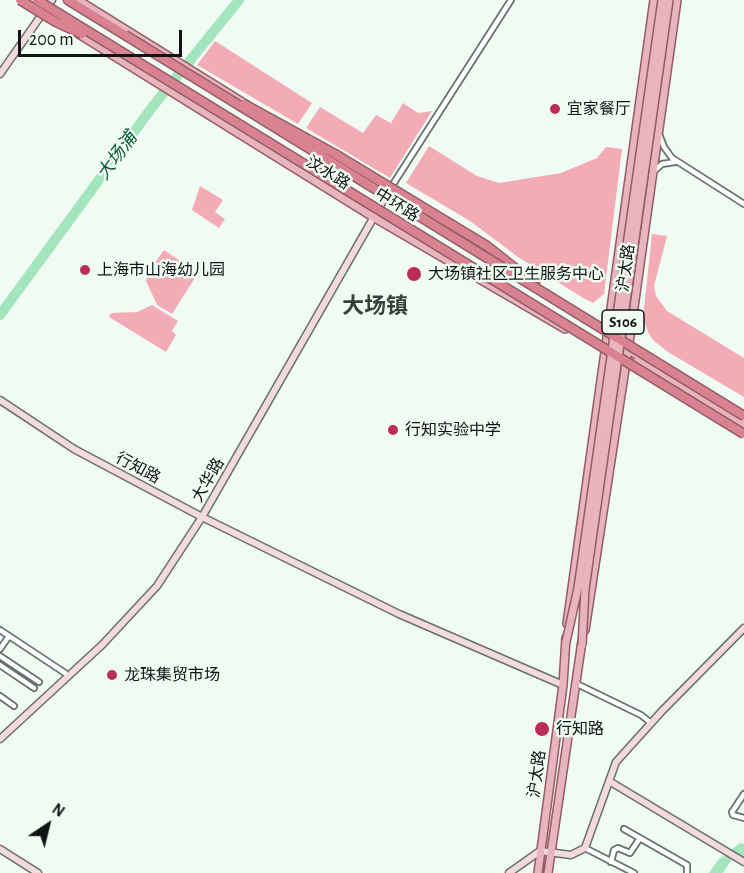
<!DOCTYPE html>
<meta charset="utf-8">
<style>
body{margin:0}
#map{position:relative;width:744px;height:873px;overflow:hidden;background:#f0fbf4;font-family:"Alegreya Sans",sans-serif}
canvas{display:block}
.north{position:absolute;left:18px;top:795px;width:60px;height:60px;-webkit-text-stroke:4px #f0fbf4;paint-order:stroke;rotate:35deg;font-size:16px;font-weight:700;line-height:24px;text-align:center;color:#101412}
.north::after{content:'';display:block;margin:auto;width:21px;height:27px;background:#101412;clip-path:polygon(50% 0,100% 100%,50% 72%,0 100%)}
.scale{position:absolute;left:18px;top:30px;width:164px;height:27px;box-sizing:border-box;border:3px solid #101412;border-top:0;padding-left:8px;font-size:18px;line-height:21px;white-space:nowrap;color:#101412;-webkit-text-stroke:4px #f0fbf4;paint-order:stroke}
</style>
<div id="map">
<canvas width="744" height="873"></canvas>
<div class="north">N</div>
<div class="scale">200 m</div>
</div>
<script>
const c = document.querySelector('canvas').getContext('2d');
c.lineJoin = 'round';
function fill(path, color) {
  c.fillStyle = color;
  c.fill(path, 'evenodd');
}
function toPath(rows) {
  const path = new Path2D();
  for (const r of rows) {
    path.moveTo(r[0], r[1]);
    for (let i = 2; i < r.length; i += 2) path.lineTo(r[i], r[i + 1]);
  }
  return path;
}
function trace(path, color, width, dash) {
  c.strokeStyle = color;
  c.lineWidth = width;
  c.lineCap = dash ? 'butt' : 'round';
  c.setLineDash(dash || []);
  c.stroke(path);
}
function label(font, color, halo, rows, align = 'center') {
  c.font = font + ' "Alegreya Sans","Noto Sans SC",sans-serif';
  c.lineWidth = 5;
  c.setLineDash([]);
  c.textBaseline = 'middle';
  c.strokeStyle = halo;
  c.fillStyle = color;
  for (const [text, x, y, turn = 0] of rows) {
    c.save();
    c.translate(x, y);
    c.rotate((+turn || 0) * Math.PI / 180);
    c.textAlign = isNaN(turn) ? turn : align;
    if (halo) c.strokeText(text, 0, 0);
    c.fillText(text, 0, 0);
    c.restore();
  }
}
const forest = toPath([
 [215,41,312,103,298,124,197,65],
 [403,103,418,113,432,111,390,178,306,128,320,107,363,133,376,115,391,123],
 [429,146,477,176,499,183,561,173,597,158,606,147,622,149,604,294,593,303,583,298,518,257,470,221,406,183],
 [200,186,223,200,215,212,225,219,219,228,192,210],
 [652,234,667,236,654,286,656,296,667,311,744,358,744,397,668,352,653,340,648,332,643,318],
 [164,250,198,273,172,314,157,305,146,281,147,274],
 [152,305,178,321,172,331,176,335,166,352,109,317,111,313,137,312]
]);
const water = toPath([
 [740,843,744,844,744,857,732,859,723,873,709,873,718,860]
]);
const river = toPath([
 [0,315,153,106,239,0]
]);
const street = toPath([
 [659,134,664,147,672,158,744,204],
 [654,171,662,164,675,162],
 [390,189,511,0],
 [0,630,65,673],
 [0,649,9,636],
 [0,656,39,682],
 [0,665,34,688],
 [575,683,641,715,651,723],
 [0,696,14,706],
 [744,794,732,812,733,815,744,818],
 [624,829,687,865,687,873],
 [585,848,634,873],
 [611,862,614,850,618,848,630,853,640,838]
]);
const secondary = toPath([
 [0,74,52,0],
 [0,400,74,449,202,517,399,614,563,685],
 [0,739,102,645,157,586,202,517,387,194],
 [609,781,744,862],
 [0,849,38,873],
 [509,873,540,851,571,855,585,848,616,762,662,711,744,628]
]);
const primary = toPath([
 [78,0,247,105],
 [77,33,373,217,565,329],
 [627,349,744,421],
 [637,361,744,427],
 [567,624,654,0],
 [585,630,629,343,677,0],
 [538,873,563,685,566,638],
 [548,873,582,641]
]);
const highway = toPath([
 [68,0,125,35],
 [487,246,535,284]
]);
const primaryBridge = toPath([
 [566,642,578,588,662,0],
 [582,645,585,589,669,0]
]);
const highwayBridge = toPath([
 [20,0,56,22,82,34],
 [37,0,744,434],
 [125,35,744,416],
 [244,104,335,154,487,246]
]);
const markers = [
 [555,109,6,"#bc2d56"],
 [85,270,6,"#bc2d56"],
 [414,274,8,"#bc2d56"],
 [393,430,6,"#bc2d56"],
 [112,675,6,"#bc2d56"],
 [542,729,8,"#bc2d56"]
];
const shields = [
 [623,322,42]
];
const shieldNames = [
 ["S106",623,322]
];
const poiNames = [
 ["宜家餐厅",567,109],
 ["上海市山海幼儿园",97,270],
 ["大场镇社区卫生服务中心",428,274],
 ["行知实验中学",405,430],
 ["龙珠集贸市场",124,675],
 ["行知路",556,729]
];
const streetNames = [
 ["汶水路",328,173,32],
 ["中环路",397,205,32],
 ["沪太路",626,268,-82],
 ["行知路",138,468,28],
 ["大华路",208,480,-60],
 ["沪太路",537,774,-82]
];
const waterNames = [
 ["大场浦",117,156,-54]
];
const districtNames = [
 ["大场镇",375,306]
];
fill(forest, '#f3abb6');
fill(water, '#a4e5be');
trace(river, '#a4e5be', 10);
trace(street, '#67716b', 8);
trace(secondary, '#67716b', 9);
trace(primary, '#935c65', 10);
trace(highway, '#935c65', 11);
trace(street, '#fff', 4.5);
trace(secondary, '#f4dade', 6);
trace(primary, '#e8b5be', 7);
trace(highway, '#d98392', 8);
trace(primaryBridge, '#935c65', 10, []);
trace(highwayBridge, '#935c65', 11, []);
trace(primaryBridge, '#e8b5be', 7);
trace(highwayBridge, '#d98392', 8);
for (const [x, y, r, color] of markers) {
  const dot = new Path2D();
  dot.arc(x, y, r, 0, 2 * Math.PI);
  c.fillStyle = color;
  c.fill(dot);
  trace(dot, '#f0fbf4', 2);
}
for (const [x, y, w] of shields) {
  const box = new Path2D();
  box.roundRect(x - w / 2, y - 12, w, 24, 4.5);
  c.fillStyle = '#f0fbf4';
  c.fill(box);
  trace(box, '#101412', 1.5);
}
label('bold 15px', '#101412', null, shieldNames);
label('16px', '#101412', '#f0fbf4', poiNames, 'left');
label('16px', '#101412', '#f0fbf4', streetNames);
label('italic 18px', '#075835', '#f0fbf4', waterNames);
label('bold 22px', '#37403a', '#f0fbf4', districtNames);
</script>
